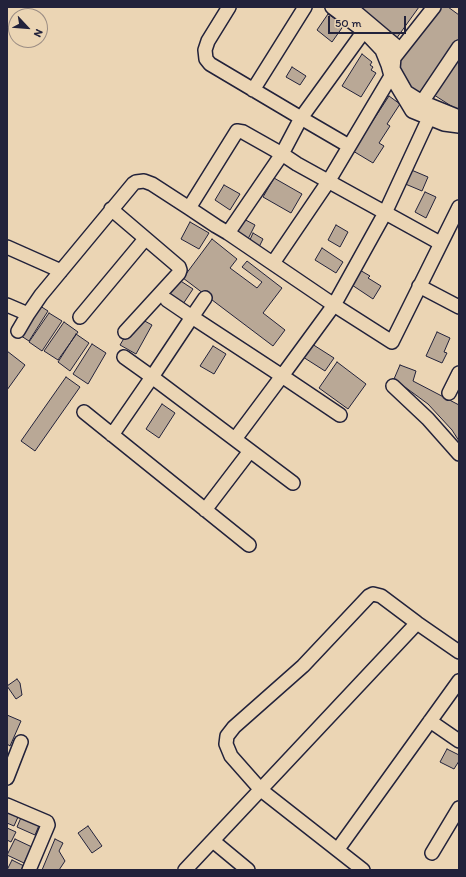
<!DOCTYPE html>
<style>
body{margin:0}
#map{position:relative;width:466px;height:877px;overflow:hidden;background:#ebd5b4;font-family:Itim,sans-serif}
canvas{display:block}
.frame{position:absolute;inset:0;border:8px solid #22223b;pointer-events:none}
.north{position:absolute;left:8px;top:8px;width:40px;height:40px;box-sizing:border-box;background:#ebd5b4;border:1px solid #9b8d84;border-radius:50%;rotate:116deg;font-size:11px;font-weight:700;line-height:16px;text-align:center;color:#22223b}
.north::after{content:'';display:block;margin:auto;width:14px;height:18px;background:#22223b;clip-path:polygon(50% 0,100% 100%,50% 72%,0 100%)}
.scale{position:absolute;left:328px;top:16px;width:78px;height:18px;box-sizing:border-box;border:2px solid #22223b;border-top:0;padding-left:5px;font-size:12px;line-height:14px;white-space:nowrap;color:#22223b;-webkit-text-stroke:3px #ebd5b4;paint-order:stroke}
</style>
<div id="map">
<canvas width="466" height="877"></canvas>
<div class="frame"></div>
<div class="north">N</div>
<div class="scale">50 m</div>
</div>
<script>
const c = document.querySelector('canvas').getContext('2d');
c.lineJoin = 'round';
function fill(path, color) {
  c.fillStyle = color;
  c.fill(path, 'evenodd');
}
function toPath(rows) {
  const path = new Path2D();
  for (const r of rows) {
    path.moveTo(r[0], r[1]);
    for (let i = 2; i < r.length; i += 2) path.lineTo(r[i], r[i + 1]);
  }
  return path;
}
function trace(path, color, width, dash) {
  c.strokeStyle = color;
  c.lineWidth = width;
  c.lineCap = dash ? 'butt' : 'round';
  c.setLineDash(dash || []);
  c.stroke(path);
}
const building = toPath([
 [353,7,419,7,396,39,353,7],
 [439,7,448,7,459,15,459,44,419,96,410,91,395,67,439,7],
 [328,14,344,25,332,42,317,30,328,14],
 [459,51,459,111,431,93,459,51],
 [362,54,372,62,370,65,373,67,371,70,376,73,361,97,342,86,362,54],
 [292,67,306,76,300,85,286,77,292,67],
 [389,96,400,104,387,124,390,126,379,143,384,146,373,163,353,151,389,96],
 [409,169,428,177,422,191,403,183,409,169],
 [274,178,302,194,291,213,263,197,274,178],
 [224,185,240,194,230,210,215,200,224,185],
 [425,192,436,197,426,218,415,212,425,192],
 [242,218,255,225,247,241,234,234,242,218],
 [190,222,209,233,199,249,181,239,190,222],
 [336,225,348,232,340,247,328,240,336,225],
 [253,233,263,239,259,247,249,242,253,233],
 [212,239,237,259,230,268,257,288,262,282,242,267,247,261,282,288,263,313,285,330,273,346,183,278,212,239],
 [322,248,343,262,336,273,315,260,322,248],
 [358,269,370,276,368,278,381,286,373,299,349,283,358,269],
 [176,278,193,289,183,304,166,293,176,278],
 [37,304,48,311,29,341,18,334,37,304],
 [49,313,62,321,42,351,29,342,49,313],
 [141,319,152,325,136,354,120,345,126,335,141,319],
 [64,322,78,332,58,360,44,351,64,322],
 [437,332,450,338,444,352,447,353,442,363,426,356,437,332],
 [76,334,89,343,70,371,58,362,76,334],
 [92,344,106,353,88,384,73,374,92,344],
 [312,344,334,358,325,371,303,357,312,344],
 [213,346,226,354,214,374,200,366,213,346],
 [7,351,25,365,7,390,7,351],
 [337,362,366,384,348,409,319,388,337,362],
 [400,365,416,371,413,381,459,405,459,441,452,430,428,404,394,379,400,365],
 [66,377,80,387,35,451,21,441,66,377],
 [162,404,175,413,159,438,146,429,162,404],
 [17,679,20,683,22,695,16,699,7,686,17,679],
 [7,715,21,721,10,746,7,744,7,715],
 [447,749,459,755,459,761,454,769,440,762,447,749],
 [7,812,18,817,14,826,7,823,7,812],
 [22,815,40,823,35,835,17,827,22,815],
 [88,826,102,846,92,853,78,833,88,826],
 [7,828,16,832,11,842,7,840,7,828],
 [15,839,32,847,24,863,7,855,15,839],
 [55,839,63,843,59,851,65,861,59,870,42,870,55,839],
 [12,860,26,867,24,870,7,870,12,860]
]);
const minor = toPath([
 [229,7,208,41,205,50,206,59,210,64,301,118,282,154,297,164,440,243],
 [332,7,364,31,382,50,388,65,391,76,412,111,444,124,459,126],
 [350,7,395,45,393,69,406,92,422,102,459,117],
 [393,59,434,7],
 [253,90,305,7],
 [419,109,422,102,459,47],
 [349,146,301,118,364,31],
 [111,209,179,267,180,270,179,273,125,332],
 [228,233,334,305,392,342,459,207],
 [7,247,61,271],
 [273,263,328,182,391,76],
 [419,286,459,307],
 [167,300,192,317,205,298],
 [7,305,28,314],
 [80,317,145,239],
 [18,331,28,314,41,295,133,184,136,182,144,181,152,184,189,208,216,226,228,233,282,154,243,132,237,131,189,208],
 [393,386,428,419,459,454],
 [449,393,459,373],
 [84,412,249,545],
 [112,435,152,377,124,357],
 [235,439,282,376,340,415],
 [293,483,152,377,192,317,282,376,334,305,385,213,429,118],
 [205,510,250,451],
 [430,721,459,741],
 [7,778,21,742],
 [7,805,47,822,48,825,29,870],
 [213,841,248,870],
 [338,849,459,681],
 [432,853,459,808],
 [185,870,417,623],
 [363,870,261,790,231,756,226,744,227,736,234,727,303,666,369,596,373,594,381,596,417,623,459,652]
]);
fill(building, '#b9a896');
trace(building, '#22223b', 1);
trace(minor, '#22223b', 16);
trace(minor, '#ebd5b4', 13);
</script>
